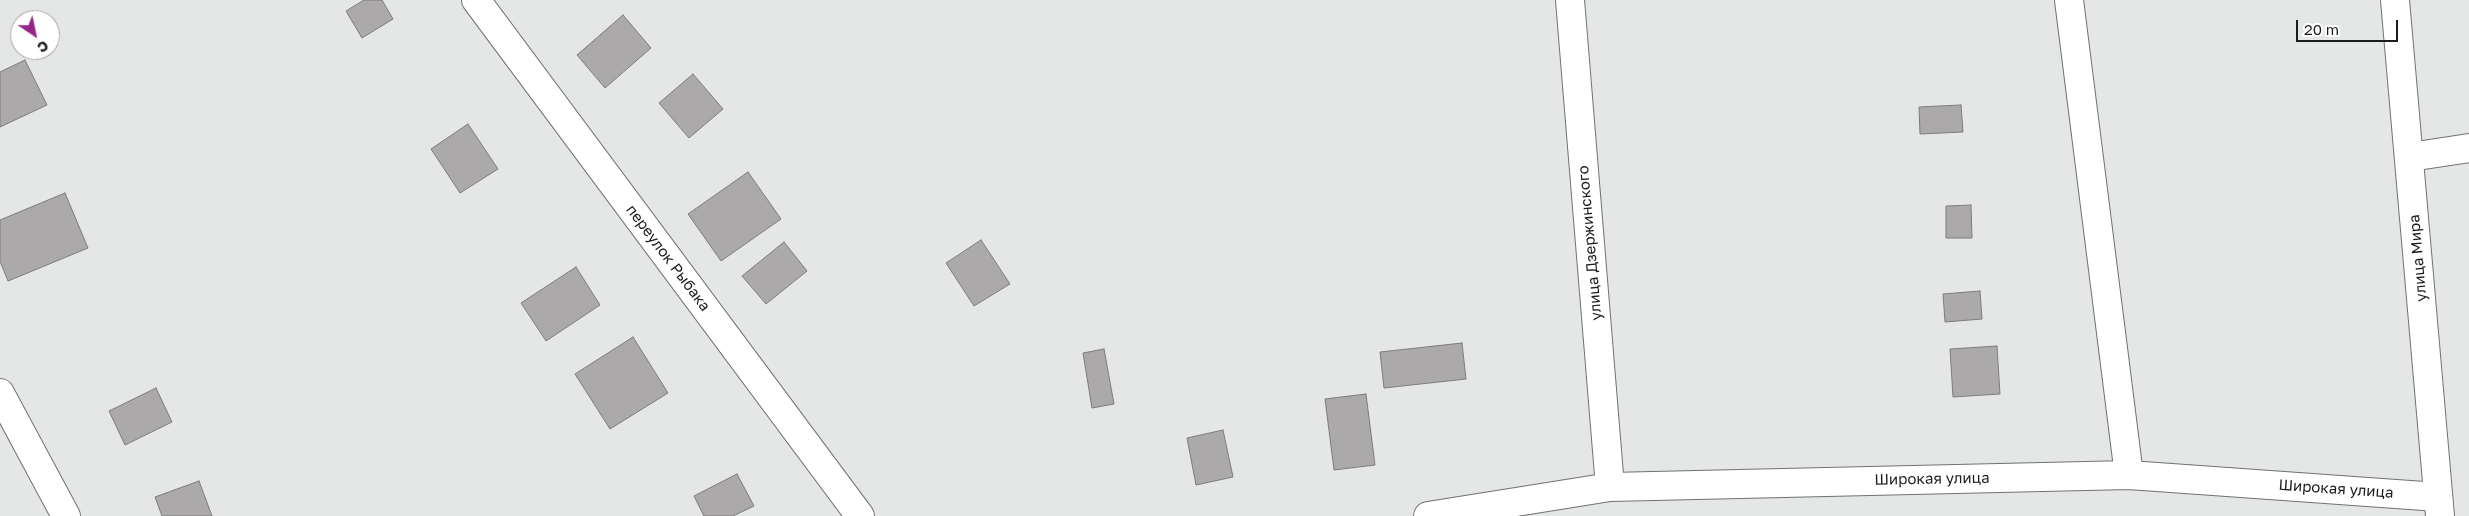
<!DOCTYPE html>
<meta charset="utf-8">
<style>
body{margin:0}
#map{position:relative;width:2469px;height:516px;overflow:hidden;background:#e5e7e7;font-family:"Golos Text",sans-serif}
canvas{display:block}
.north{position:absolute;left:10px;top:10px;width:50px;height:50px;box-sizing:border-box;background:#fff;border:1px solid #a4a5a5;border-radius:50%;rotate:146deg;font-size:14px;font-weight:700;line-height:20px;text-align:center;color:#1c1d1d}
.north::after{content:'';display:block;margin:auto;width:18px;height:22px;background:#942687;clip-path:polygon(50% 0,100% 100%,50% 72%,0 100%)}
.scale{position:absolute;left:2296px;top:20px;width:102px;height:22px;box-sizing:border-box;border:2px solid #1c1d1d;border-top:0;padding-left:6px;font-size:15px;line-height:18px;white-space:nowrap;color:#1c1d1d;-webkit-text-stroke:4px #fff;paint-order:stroke}
</style>
<div id="map">
<canvas width="2469" height="516"></canvas>
<div class="north">С</div>
<div class="scale">20 m</div>
</div>
<script>
const c = document.querySelector('canvas').getContext('2d');
c.lineJoin = 'round';
function fill(path, color) {
  c.fillStyle = color;
  c.fill(path, 'evenodd');
}
function toPath(rows) {
  const path = new Path2D();
  for (const r of rows) {
    path.moveTo(r[0], r[1]);
    for (let i = 2; i < r.length; i += 2) path.lineTo(r[i], r[i + 1]);
  }
  return path;
}
function trace(path, color, width, dash) {
  c.strokeStyle = color;
  c.lineWidth = width;
  c.lineCap = dash ? 'butt' : 'round';
  c.setLineDash(dash || []);
  c.stroke(path);
}
function label(font, color, halo, rows, align = 'center') {
  c.font = font + ' "Golos Text",sans-serif';
  c.lineWidth = 4;
  c.setLineDash([]);
  c.textBaseline = 'middle';
  c.strokeStyle = halo;
  c.fillStyle = color;
  for (const [text, x, y, turn = 0] of rows) {
    c.save();
    c.translate(x, y);
    c.rotate((+turn || 0) * Math.PI / 180);
    c.textAlign = isNaN(turn) ? turn : align;
    if (halo) c.strokeText(text, 0, 0);
    c.fillText(text, 0, 0);
    c.restore();
  }
}
const building = toPath([
 [364,0,382,0,393,19,362,38,346,11,364,0],
 [623,15,651,48,605,88,577,55,623,15],
 [25,60,47,105,0,127,0,72,25,60],
 [693,74,723,109,689,138,659,103,693,74],
 [1961,105,1963,132,1920,134,1919,107,1961,105],
 [468,124,498,169,460,193,431,149,468,124],
 [748,172,781,219,721,261,688,214,748,172],
 [65,193,88,248,8,281,0,261,0,220,65,193],
 [1971,205,1972,238,1946,238,1946,206,1971,205],
 [981,240,1010,284,974,306,946,263,981,240],
 [784,242,807,271,766,304,742,276,784,242],
 [576,267,600,305,546,341,521,303,576,267],
 [1980,291,1982,319,1945,322,1943,294,1980,291],
 [633,337,668,393,610,429,575,374,633,337],
 [1462,343,1466,379,1384,388,1380,352,1462,343],
 [1997,346,2000,394,1953,397,1950,349,1997,346],
 [1104,349,1114,404,1092,408,1083,353,1104,349],
 [156,388,172,422,125,445,109,411,156,388],
 [1366,394,1375,465,1334,470,1325,399,1366,394],
 [1223,430,1233,477,1196,485,1187,438,1223,430],
 [737,474,754,506,733,516,704,516,694,496,737,474],
 [199,481,212,516,162,516,155,497,199,481]
]);
const minor = toPath([
 [476,0,860,516],
 [1570,0,1610,487],
 [2069,0,2129,475],
 [2410,157,2469,148],
 [0,393,66,516],
 [1428,516,1610,487,2129,475,2438,497]
]);
const tertiary = toPath([
 [2395,0,2440,516]
]);
const streetNames = [
 ["улица Дзержинского",1590,243,-95],
 ["переулок Рыбака",668,258,53],
 ["улица Мира",2418,258,-95],
 ["Широкая улица",1932,479,-1],
 ["Широкая улица",2336,489,4]
];
fill(building, '#aba9a9');
trace(building, '#7d7c7b', 1);
trace(minor, '#707171', 30);
trace(tertiary, '#707171', 30);
trace(minor, '#fff', 28);
trace(tertiary, '#fff', 28);
label('15px', '#1c1d1d', '#fff', streetNames);
</script>
